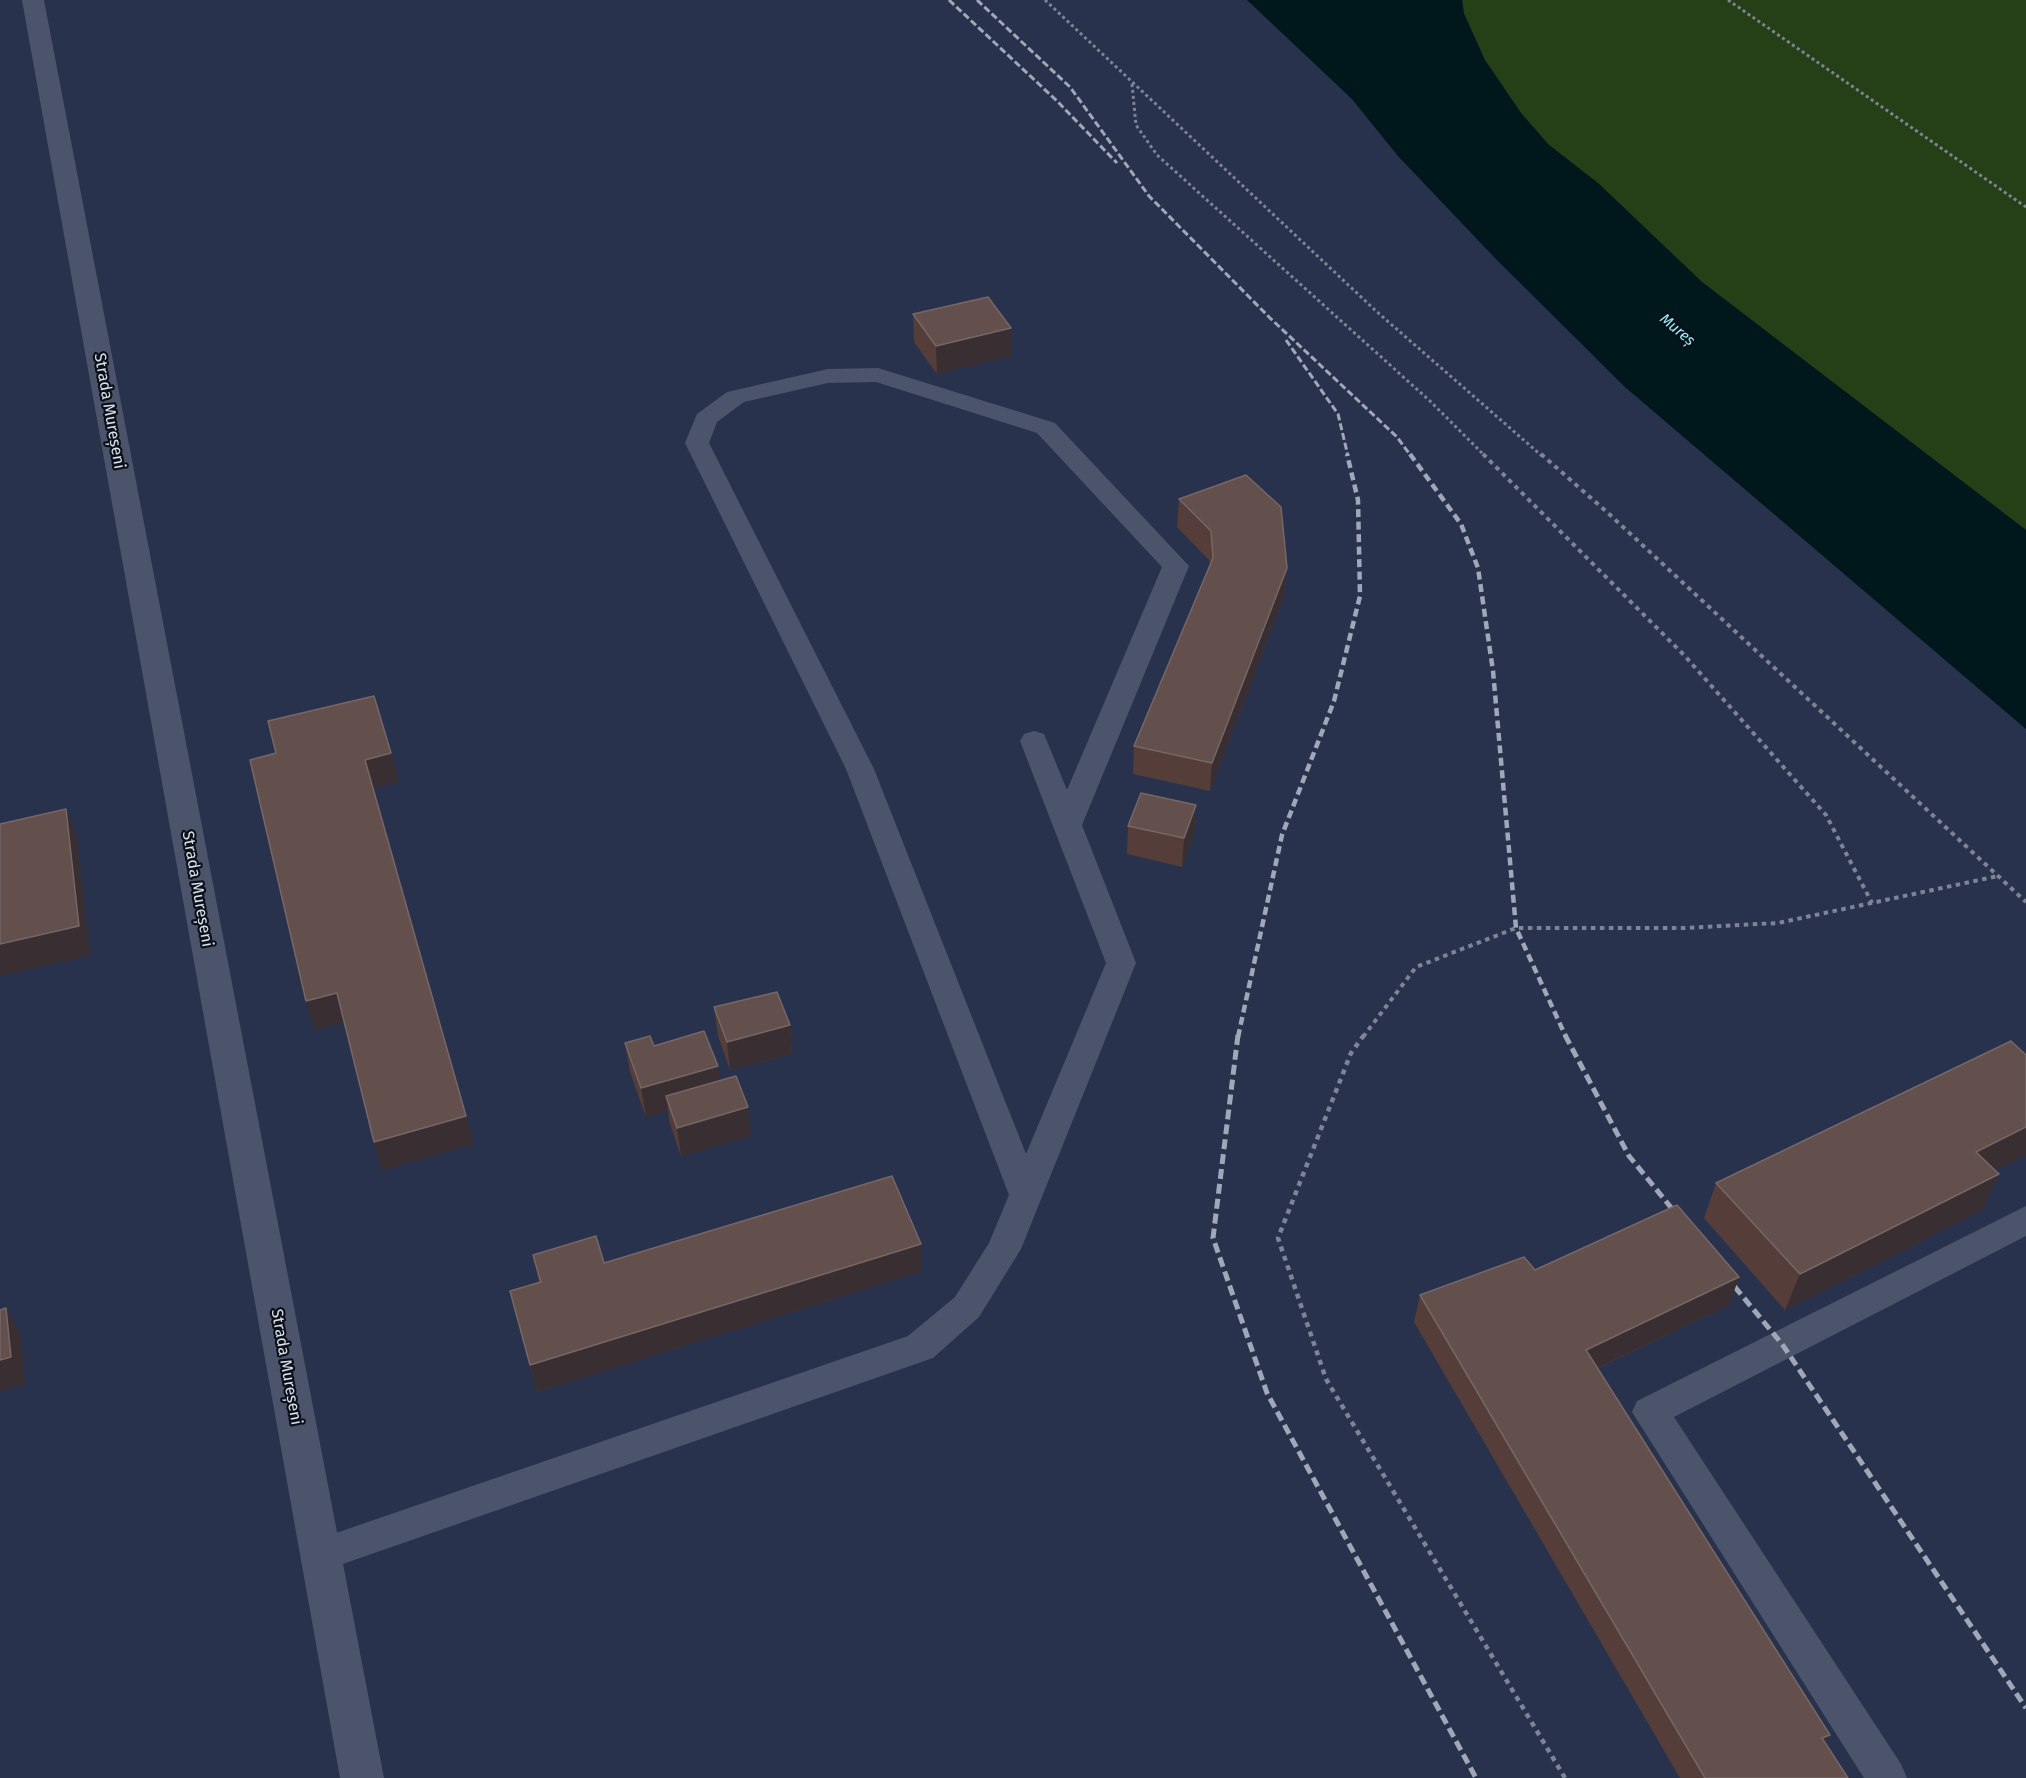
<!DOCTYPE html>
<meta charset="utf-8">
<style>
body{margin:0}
canvas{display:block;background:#1f273b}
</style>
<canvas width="2026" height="1778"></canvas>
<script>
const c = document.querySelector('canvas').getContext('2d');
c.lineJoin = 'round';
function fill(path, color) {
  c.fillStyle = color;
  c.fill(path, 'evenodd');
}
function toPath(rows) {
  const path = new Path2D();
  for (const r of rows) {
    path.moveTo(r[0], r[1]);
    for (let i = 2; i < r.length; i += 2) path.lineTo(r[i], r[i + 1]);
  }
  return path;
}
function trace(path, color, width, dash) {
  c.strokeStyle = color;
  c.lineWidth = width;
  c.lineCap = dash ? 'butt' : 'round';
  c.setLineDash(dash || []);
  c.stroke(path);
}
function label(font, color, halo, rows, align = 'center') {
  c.font = font + ' "Fira Sans",sans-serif';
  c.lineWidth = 4.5;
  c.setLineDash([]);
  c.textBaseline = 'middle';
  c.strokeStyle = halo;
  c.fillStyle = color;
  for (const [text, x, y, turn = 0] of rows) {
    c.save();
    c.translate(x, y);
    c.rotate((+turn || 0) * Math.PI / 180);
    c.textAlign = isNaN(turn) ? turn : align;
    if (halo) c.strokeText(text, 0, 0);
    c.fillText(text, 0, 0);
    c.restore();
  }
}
const built = toPath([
 [0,0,1247,0,1352,99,1398,156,1495,258,1625,387,2026,729,2026,1778,0,1778]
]);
const green = toPath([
 [1462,0,2026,0,2026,530,1702,282,1598,183,1549,145,1521,113,1485,60,1464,13]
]);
const water = toPath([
 [1247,0,1462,0,1464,14,1485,60,1521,113,1549,145,1598,183,1702,282,2026,530,2026,729,1625,387,1495,258,1398,156,1352,99]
]);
const pathFar2 = toPath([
 [1045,0,1376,311,1542,456],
 [1728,0,2026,207],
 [1132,84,1136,125,1157,155,1430,401,1485,456]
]);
const pathFar1 = toPath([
 [1483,454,1684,655,1826,815,1872,903],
 [1541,454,1608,513,2026,902],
 [1363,1037,1416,967,1516,928,1684,928,1778,923,1998,876]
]);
const path = toPath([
 [1364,1035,1351,1053,1278,1238,1326,1379,1565,1778]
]);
const service = toPath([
 [878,368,1055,423,1189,566,1082,825,1136,963,1021,1249,979,1317,933,1358,320,1572,307,1567,301,1555,307,1543,908,1336,955,1297,989,1243,1009,1195,846,769,685,443,697,414,727,392,828,369,878,368],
 [876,382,1037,433,1162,567,1067,790,1044,734,1034,731,1024,734,1020,741,1106,963,1026,1154,874,769,709,443,717,422,744,402,828,383,876,382],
 [2026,1206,2026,1236,1674,1417,1901,1764,1907,1778,1864,1778,1632,1412,1637,1401,2026,1206]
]);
const minor = toPath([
 [22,0,44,0,384,1778,340,1778,22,0]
]);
const railFar2 = toPath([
 [949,0,1057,101,1117,163],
 [977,0,1070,87,1149,196,1270,318,1397,437,1411,456],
 [1286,340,1338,414,1348,456]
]);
const railFar1 = toPath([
 [1410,454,1461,524,1478,568,1493,671,1516,928,1566,1037],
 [1238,1037,1282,835,1334,701,1360,596,1358,500,1347,454]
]);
const rail = toPath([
 [1238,1035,1213,1238,1267,1393,1476,1778],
 [1565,1035,1629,1156,1682,1221],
 [1725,1275,1782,1344,2026,1708]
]);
const wall = toPath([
 [913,314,1011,328,1011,356,937,374,914,342],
 [1179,499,1287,568,1284,596,1210,791,1133,774,1134,746,1210,565,1209,560,1177,527],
 [1196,805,1194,834,1182,867,1127,854,1128,826],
 [714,1007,790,1025,792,1054,730,1070,718,1036],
 [625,1043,654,1046,720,1080,751,1136,681,1156,670,1124,668,1110,646,1117,630,1072],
 [2026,1055,2026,1155,1995,1170,1999,1174,1982,1210,1785,1310,1704,1218,1716,1183],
 [533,1255,604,1263,922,1271,537,1392,510,1291,539,1283],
 [1535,1270,1739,1277,1729,1305,1598,1368,1826,1743,1848,1778,1680,1778,1414,1322,1420,1295]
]);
const shadedWall = toPath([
 [1011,328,1011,356,937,374,936,346],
 [1287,568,1284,596,1210,791,1212,763],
 [391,753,399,782,373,788,365,760],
 [1196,805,1194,834,1182,867,1184,838],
 [66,809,77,838,90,955,0,976,0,944],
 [337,993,345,1022,315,1030,306,1001],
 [790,1025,792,1054,730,1070,727,1042],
 [718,1066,722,1094,666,1096,668,1110,646,1117,641,1088],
 [748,1107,751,1136,681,1156,677,1128],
 [466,1116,474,1144,382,1170,374,1142],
 [2026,1127,2026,1155,1959,1188,1976,1152],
 [1999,1174,1982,1210,1785,1310,1800,1274],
 [921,1244,922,1271,537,1392,530,1365],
 [1739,1277,1729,1305,1578,1377,1586,1350],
 [6,1308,21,1335,25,1384,0,1391,0,1360],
 [1830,1735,1817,1760,1822,1738]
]);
const building = toPath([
 [988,297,1011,328,936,346,913,314,988,297],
 [1246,475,1281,507,1287,568,1212,763,1134,746,1213,558,1211,531,1179,499,1246,475],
 [374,696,391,753,365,760,466,1116,374,1142,337,993,306,1001,250,760,276,753,268,721,374,696],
 [1141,793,1196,805,1184,838,1128,826,1141,793],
 [66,809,79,926,0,944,0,824,66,809],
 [777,992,790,1025,727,1042,714,1007,777,992],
 [704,1031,718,1066,641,1088,625,1043,650,1036,654,1046,704,1031],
 [2011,1041,2026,1055,2026,1127,1976,1152,1999,1174,1800,1274,1716,1183,2011,1041],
 [736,1076,748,1107,677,1128,666,1096,736,1076],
 [892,1176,921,1244,530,1365,510,1291,541,1282,533,1255,596,1236,604,1263,892,1176],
 [1677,1205,1739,1277,1586,1350,1830,1735,1822,1738,1848,1778,1705,1778,1420,1295,1524,1257,1535,1270,1677,1205],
 [6,1308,11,1357,0,1360,0,1310,6,1308]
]);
const farWaternames = [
 ["Mureș",1677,330,40]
];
const streetNames = [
 ["Strada Mureșeni",109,411,80],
 ["Strada Mureșeni",197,889,80],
 ["Strada Mureșeni",286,1367,80]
];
fill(built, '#29324c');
fill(green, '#254016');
fill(water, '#00171b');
trace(pathFar2, '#7d8495', 3, [3, 3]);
trace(pathFar1, '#7d8495', 4, [4.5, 4.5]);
trace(path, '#7d8495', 4.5, [5, 5]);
fill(service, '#4b546b');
fill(minor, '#4b546b');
trace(railFar2, '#a0a7b7', 3, [7, 3]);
trace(railFar1, '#a0a7b7', 4.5, [8, 4.5]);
trace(rail, '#a0a7b7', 5, [10, 5]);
fill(wall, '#553e39');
fill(shadedWall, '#392e31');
fill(building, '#63504c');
trace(building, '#766666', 1.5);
label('italic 15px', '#96eefc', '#0c1019', farWaternames);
label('16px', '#dbe1ef', '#0c1019', streetNames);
</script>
